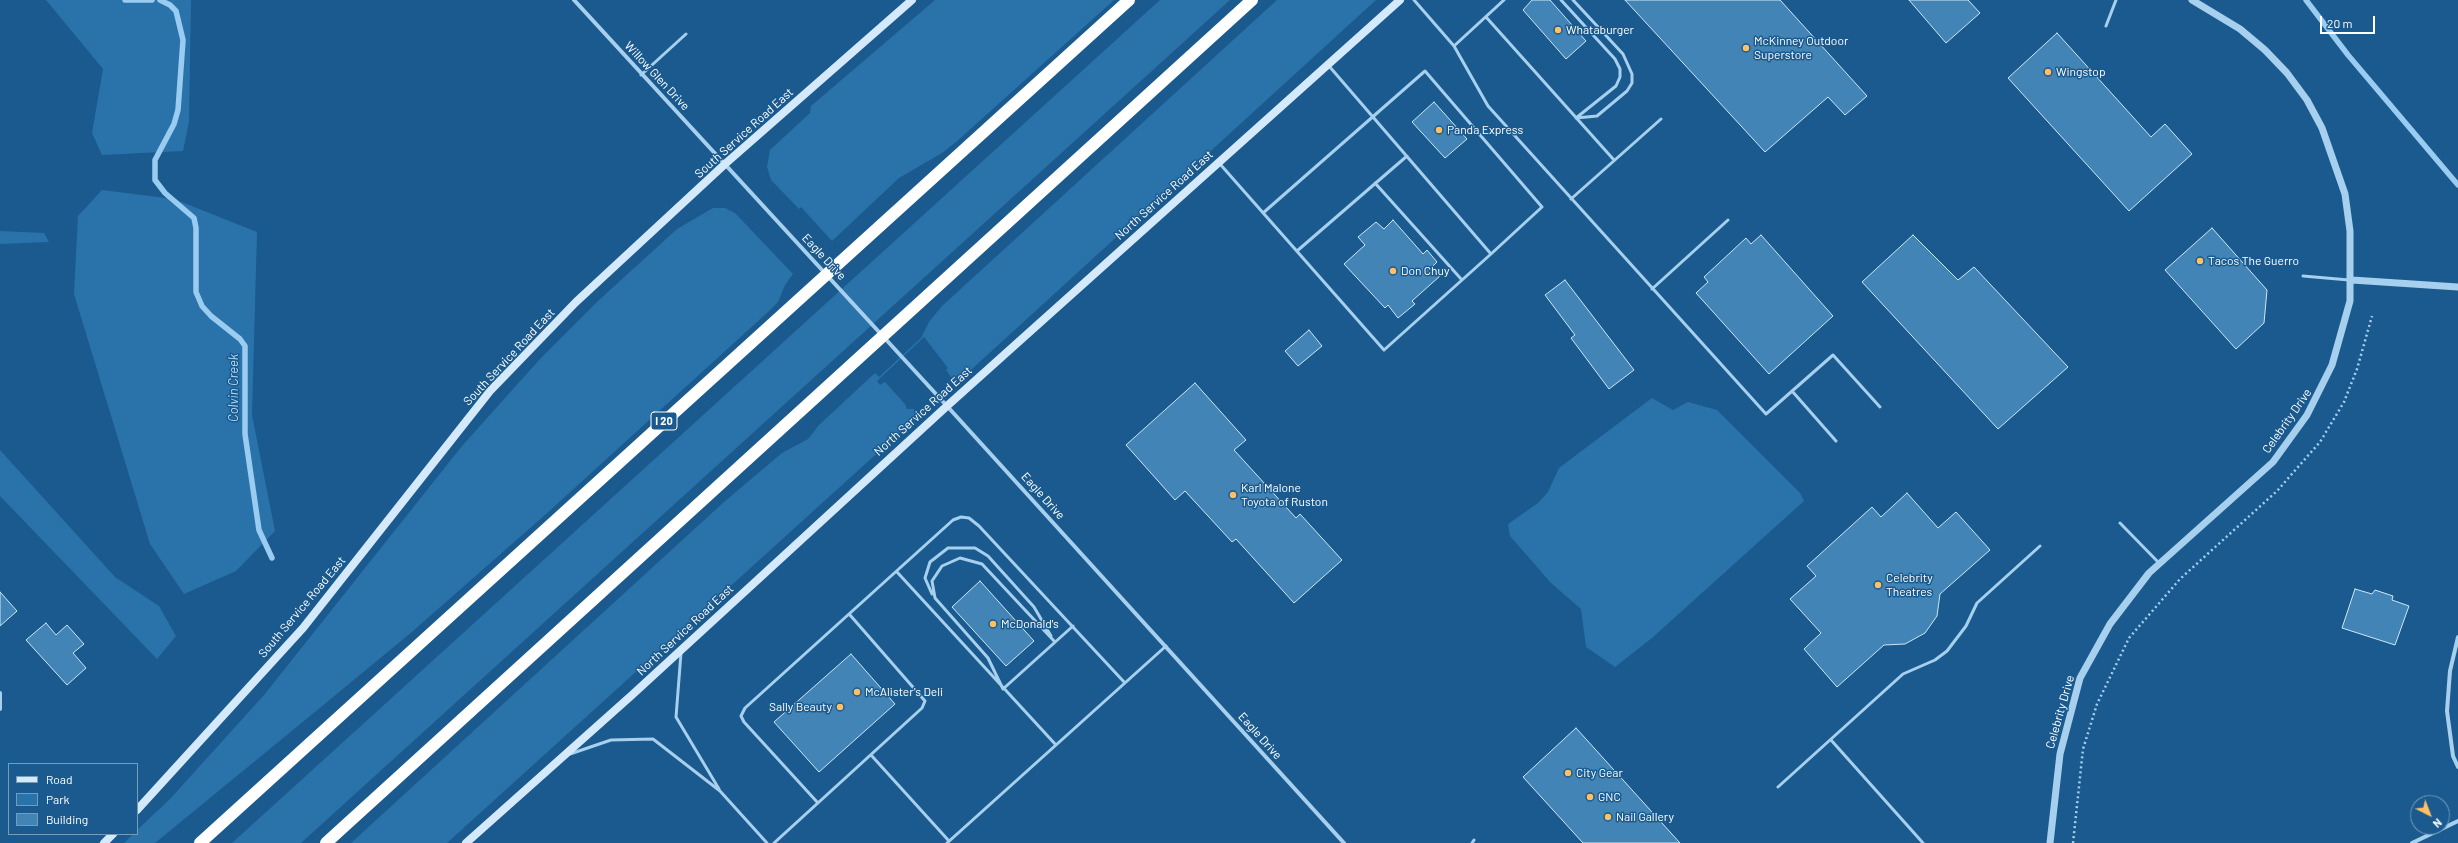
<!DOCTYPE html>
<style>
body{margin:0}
#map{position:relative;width:2458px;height:843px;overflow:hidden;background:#1a5a8e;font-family:Barlow,sans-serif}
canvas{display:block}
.legend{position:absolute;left:8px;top:763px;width:130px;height:72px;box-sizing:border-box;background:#1a5a8e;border:1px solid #769cbb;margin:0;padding:5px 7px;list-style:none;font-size:12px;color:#fff}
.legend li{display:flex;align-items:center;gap:8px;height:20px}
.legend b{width:20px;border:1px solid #769cbb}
.north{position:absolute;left:2410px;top:795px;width:40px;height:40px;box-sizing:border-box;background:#1a5a8e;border:1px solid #769cbb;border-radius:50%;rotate:138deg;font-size:11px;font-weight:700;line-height:16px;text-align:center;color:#fff}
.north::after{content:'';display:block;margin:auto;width:14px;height:18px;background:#ffc064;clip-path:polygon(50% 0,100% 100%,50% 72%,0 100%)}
.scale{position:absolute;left:2320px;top:16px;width:55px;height:18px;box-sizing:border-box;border:2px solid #fff;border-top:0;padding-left:5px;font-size:12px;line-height:14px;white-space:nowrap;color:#fff;-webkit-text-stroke:3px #1a5a8e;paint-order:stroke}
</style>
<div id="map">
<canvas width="2458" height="843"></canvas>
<ul class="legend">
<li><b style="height:5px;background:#d4e9fa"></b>Road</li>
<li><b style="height:11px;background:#2a73aa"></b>Park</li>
<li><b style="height:11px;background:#4384b6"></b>Building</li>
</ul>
<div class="north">N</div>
<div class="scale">20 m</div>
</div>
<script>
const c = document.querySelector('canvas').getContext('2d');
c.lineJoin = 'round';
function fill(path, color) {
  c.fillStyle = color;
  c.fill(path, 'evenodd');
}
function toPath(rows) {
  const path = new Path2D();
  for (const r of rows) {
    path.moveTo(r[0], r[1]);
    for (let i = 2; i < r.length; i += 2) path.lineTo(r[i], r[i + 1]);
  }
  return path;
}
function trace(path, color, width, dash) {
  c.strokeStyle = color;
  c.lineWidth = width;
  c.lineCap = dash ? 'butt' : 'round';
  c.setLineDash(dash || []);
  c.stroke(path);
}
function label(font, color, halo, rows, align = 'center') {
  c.font = font + ' Barlow,sans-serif';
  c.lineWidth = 3;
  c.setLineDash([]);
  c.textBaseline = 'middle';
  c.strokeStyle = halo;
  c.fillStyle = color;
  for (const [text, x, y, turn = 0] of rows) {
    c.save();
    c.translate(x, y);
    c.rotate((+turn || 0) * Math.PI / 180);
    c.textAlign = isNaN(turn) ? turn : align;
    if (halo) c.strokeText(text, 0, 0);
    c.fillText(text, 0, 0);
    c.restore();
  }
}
const green = toPath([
 [46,0,191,0,189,122,183,151,102,155,92,133,103,69],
 [935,0,1114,0,956,142,942,153,899,178,832,241,801,207,799,209,771,180,767,167,770,150,810,113,811,106],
 [1160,0,1230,0,301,843,232,843],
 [1277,0,1376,0,961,379,956,380,951,377,946,370,948,368,924,337,877,381,880,385,885,382,905,404,907,409,914,409,916,418,447,843,351,843,724,502,782,453,808,439,819,425,875,373,879,377,921,338,929,322,942,306],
 [102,190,174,199,257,232,252,415,275,531,236,571,184,594,150,544,74,294,78,216],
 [713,208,725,208,735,213,793,274,785,285,778,302,768,312,546,514,413,631,321,707,155,843,124,843,133,834,137,834,137,830,170,799,264,695,462,446,540,359,598,301,677,229],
 [0,231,44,233,49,242,0,244],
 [1652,398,1673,410,1688,402,1717,410,1800,493,1804,501,1652,638,1615,667,1586,647,1581,609,1551,583,1510,536,1508,524,1538,503,1548,492,1559,468],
 [0,450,115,577,159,606,176,636,157,659,0,496]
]);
const stream = toPath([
 [125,0,152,0],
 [160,0,170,5,176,11,183,40,178,110,174,124,155,160,155,180,165,193,194,218,196,228,196,292,202,306,211,316,240,339,245,346,245,434,259,530,272,558],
 [2306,0,2348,55,2458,185]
]);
const building = toPath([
 [1532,0,1550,0,1586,41,1566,59,1523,10,1532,0],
 [1625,0,1780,0,1867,96,1845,115,1828,97,1765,152,1625,0],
 [1909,0,1968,0,1980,13,1946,43,1909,0],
 [2057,33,2151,137,2165,124,2192,154,2129,211,2008,78,2057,33],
 [1434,102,1467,139,1445,158,1412,122,1434,102],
 [1393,220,1423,254,1427,250,1437,262,1432,267,1440,276,1412,301,1415,304,1398,318,1388,305,1385,308,1344,264,1365,245,1358,237,1376,222,1384,229,1393,220],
 [2212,228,2267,290,2264,323,2236,349,2165,270,2212,228],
 [1761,235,1833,316,1769,374,1696,293,1708,282,1704,277,1746,238,1751,244,1761,235],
 [1913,235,1958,280,1974,267,2068,367,1998,429,1862,282,1913,235],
 [1565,280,1634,370,1609,389,1571,338,1575,335,1545,295,1565,280],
 [1309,330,1322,346,1298,366,1285,351,1309,330],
 [1195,383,1246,440,1234,450,1296,518,1300,514,1342,560,1294,603,1236,539,1232,542,1185,491,1175,500,1126,445,1195,383],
 [1907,493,1938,528,1956,512,1990,550,1940,594,1937,616,1925,633,1905,644,1884,645,1837,687,1804,649,1821,633,1790,599,1816,576,1807,566,1872,507,1881,517,1907,493],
 [980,581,1034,641,1006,666,952,607,980,581],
 [2355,589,2372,594,2375,590,2393,596,2392,600,2409,606,2395,645,2342,628,2355,589],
 [0,592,17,611,0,626,0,592],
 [46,623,56,635,67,625,84,644,73,653,86,668,67,685,26,640,46,623],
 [851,654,895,704,819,772,774,722,851,654],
 [1576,728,1680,843,1583,843,1523,777,1576,728]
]);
const path = toPath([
 [2073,843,2083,749,2097,704,2129,638,2180,579,2277,491,2320,442,2344,402,2357,369,2372,316]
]);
const service = toPath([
 [1414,0,1454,46,1488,106,1766,414,1833,355,1880,407],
 [1561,0,1615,59,1620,69,1620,77,1616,86,1576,118],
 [1573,0,1623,54,1632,74,1632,83,1627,91,1597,116,1576,118],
 [1486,17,1614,160],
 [2106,26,2116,0],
 [1454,46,1504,0],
 [641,75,686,34],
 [1220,164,1384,350,1491,254,1329,66],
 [1375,183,1462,280],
 [1571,199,1661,119],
 [1263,213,1425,71,1542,207,1491,254],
 [1297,251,1407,156],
 [2303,276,2349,280],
 [1652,289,1728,220],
 [1792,391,1836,441],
 [2120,523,2160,564],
 [897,572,1056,745],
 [932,594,925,578,930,562,948,548,975,548,988,556,1034,607,1051,636],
 [681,653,676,717,719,789],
 [1003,689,988,658,935,598,932,581,942,566,960,558,982,564,1055,642],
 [1003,689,1073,626],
 [1831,740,1923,843],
 [570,754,611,740,653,739,720,791,767,843],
 [871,755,949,841],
 [1778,787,1903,674,1935,660,1947,651,1966,626,1977,603,2040,546],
 [818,803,744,722,741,716,745,708,953,520,961,517,969,518,979,526,1125,683],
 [774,843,922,708,925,701,850,615],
 [947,843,1166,646],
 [1472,843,1474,840]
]);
const minor = toPath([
 [574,0,947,406,1344,843],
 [2458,637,2450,671,2447,711,2453,756,2458,767],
 [0,693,0,709],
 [2412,843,2458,821]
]);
const tertiary = toPath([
 [2352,280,2458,287],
 [2050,843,2060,754,2080,678,2110,624,2149,573,2273,462,2307,415,2332,365,2350,301,2350,231,2345,194,2322,128,2307,100,2287,73,2265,50,2240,29,2192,0]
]);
const secondary = toPath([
 [137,810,303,628,490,391,576,302,725,164,912,0],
 [104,843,113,834],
 [466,843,632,695,947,406,1400,0]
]);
const motorway = toPath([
 [200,843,1129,0],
 [326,843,1252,0]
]);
const markers = [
 [1558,30,4,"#ffc064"],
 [1746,48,4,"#ffc064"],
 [2048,72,4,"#ffc064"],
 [1439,130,4,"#ffc064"],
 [2200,261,4,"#ffc064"],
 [1393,271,4,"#ffc064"],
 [1233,495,4,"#ffc064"],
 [1878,585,4,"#ffc064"],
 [993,624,4,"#ffc064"],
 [857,692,4,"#ffc064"],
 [840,707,4,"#ffc064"],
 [1568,773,4,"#ffc064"],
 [1590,797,4,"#ffc064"],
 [1608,817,4,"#ffc064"]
];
const shields = [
 [664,421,26]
];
const shieldNames = [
 ["I 20",664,421]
];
const poiNames = [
 ["Whataburger",1566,30],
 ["McKinney Outdoor",1754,41],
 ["Superstore",1754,55],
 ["Wingstop",2056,72],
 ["Panda Express",1447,130],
 ["Tacos The Guerro",2208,261],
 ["Don Chuy",1401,271],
 ["Karl Malone",1241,488],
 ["Toyota of Ruston",1241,502],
 ["Celebrity",1886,578],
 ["Theatres",1886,592],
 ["McDonald's",1001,624],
 ["McAlister's Deli",865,692],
 ["Sally Beauty",832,707,"right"],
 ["City Gear",1576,773],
 ["GNC",1598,797],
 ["Nail Gallery",1616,817]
];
const streetNames = [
 ["Willow Glen Drive",657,76,47],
 ["South Service Road East",744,133,-42],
 ["North Service Road East",1164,195,-42],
 ["Eagle Drive",824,257,47],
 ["South Service Road East",509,357,-47],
 ["North Service Road East",923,411,-42],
 ["Celebrity Drive",2287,421,-55],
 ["Eagle Drive",1043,496,48],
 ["South Service Road East",302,607,-50],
 ["North Service Road East",685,630,-43],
 ["Celebrity Drive",2060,712,-74],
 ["Eagle Drive",1260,736,48]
];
const waterNames = [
 ["Colvin Creek",234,388,-90]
];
fill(green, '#2a73aa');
trace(stream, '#99ccf0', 5.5);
fill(building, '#4384b6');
trace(building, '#cde7fa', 1);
trace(path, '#a7cfee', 2.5, [2, 3]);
trace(service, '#a7cfee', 3);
trace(minor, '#a7cfee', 4);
trace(tertiary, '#a7cfee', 7);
trace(secondary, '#d4e9fa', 8);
trace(motorway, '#fff', 12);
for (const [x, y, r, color] of markers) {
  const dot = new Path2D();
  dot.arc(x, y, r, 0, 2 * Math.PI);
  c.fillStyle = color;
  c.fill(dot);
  trace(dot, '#1a5a8e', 1.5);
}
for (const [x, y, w] of shields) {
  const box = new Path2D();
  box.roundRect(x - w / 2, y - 9, w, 18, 3);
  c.fillStyle = '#1a5a8e';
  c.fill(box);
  trace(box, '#fff', 1);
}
label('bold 11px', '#fff', null, shieldNames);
label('12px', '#fff', '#1a5a8e', poiNames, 'left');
label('12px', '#fff', '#1a5a8e', streetNames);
label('italic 13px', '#b3d9f5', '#1a5a8e', waterNames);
</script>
